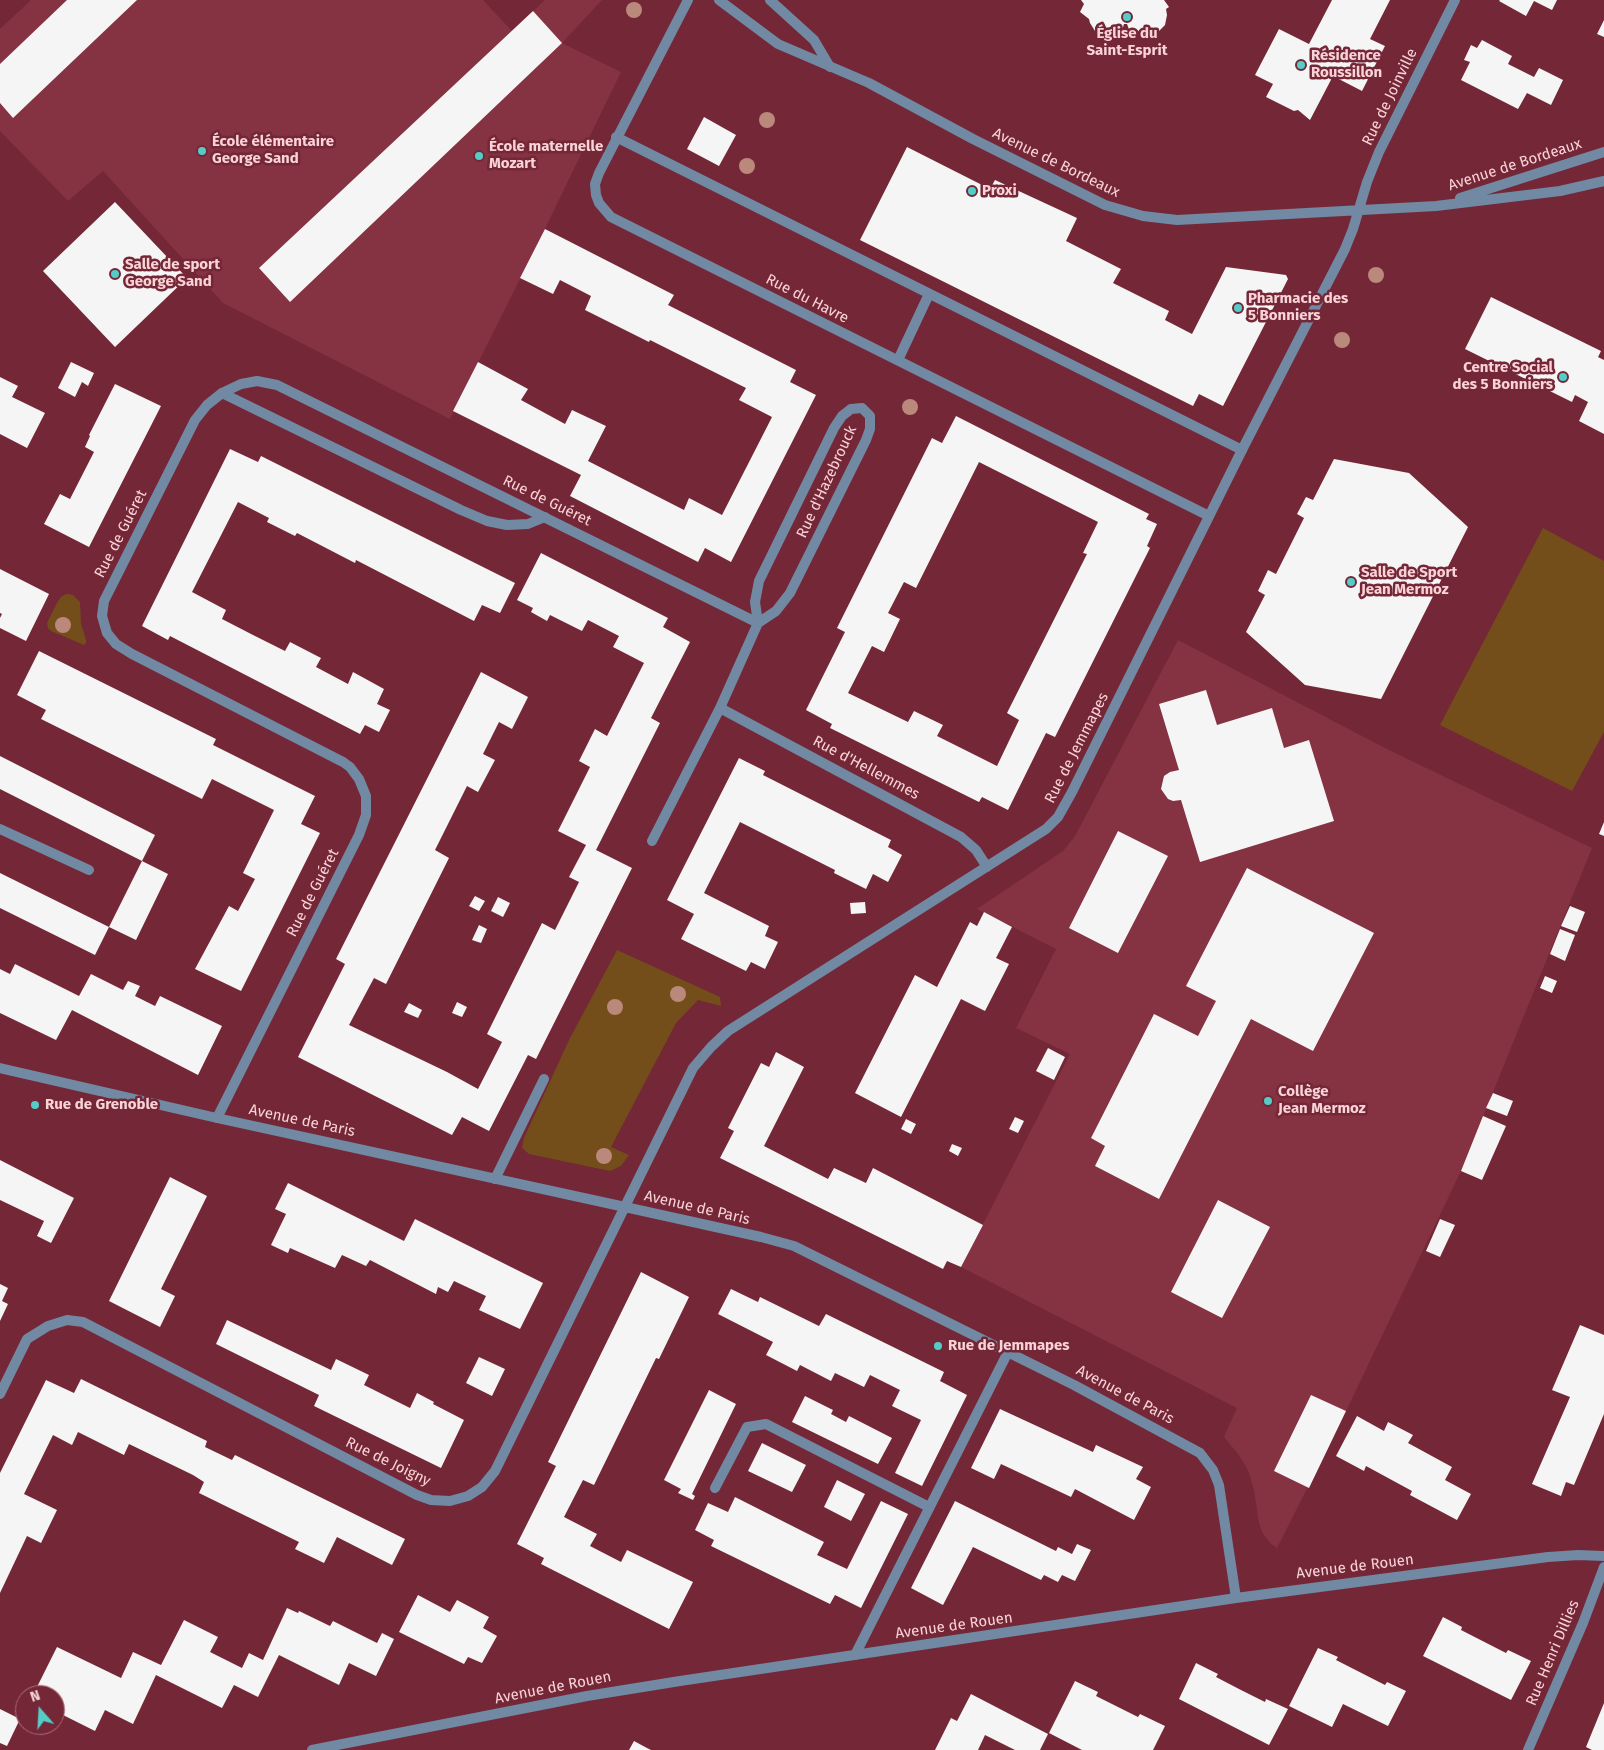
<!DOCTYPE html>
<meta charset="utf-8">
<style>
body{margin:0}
#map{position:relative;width:1604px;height:1750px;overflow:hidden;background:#742737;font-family:"Fira Sans",sans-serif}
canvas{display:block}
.north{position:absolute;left:15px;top:1685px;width:50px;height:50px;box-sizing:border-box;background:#742737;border:1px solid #a96c77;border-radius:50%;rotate:341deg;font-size:14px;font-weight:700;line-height:20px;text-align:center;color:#f9d3d7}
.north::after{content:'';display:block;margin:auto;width:18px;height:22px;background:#54cdc8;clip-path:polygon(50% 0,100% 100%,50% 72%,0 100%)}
</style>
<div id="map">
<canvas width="1604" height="1750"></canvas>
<div class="north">N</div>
</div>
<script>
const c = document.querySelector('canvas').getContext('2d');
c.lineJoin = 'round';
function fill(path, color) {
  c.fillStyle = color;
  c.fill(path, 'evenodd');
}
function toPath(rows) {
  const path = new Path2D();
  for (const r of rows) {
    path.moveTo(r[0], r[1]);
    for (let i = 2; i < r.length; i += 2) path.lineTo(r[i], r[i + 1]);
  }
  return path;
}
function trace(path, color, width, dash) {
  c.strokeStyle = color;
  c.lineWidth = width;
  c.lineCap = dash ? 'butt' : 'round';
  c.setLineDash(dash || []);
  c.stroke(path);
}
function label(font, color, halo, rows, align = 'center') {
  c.font = font + ' "Fira Sans",sans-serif';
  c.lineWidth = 5;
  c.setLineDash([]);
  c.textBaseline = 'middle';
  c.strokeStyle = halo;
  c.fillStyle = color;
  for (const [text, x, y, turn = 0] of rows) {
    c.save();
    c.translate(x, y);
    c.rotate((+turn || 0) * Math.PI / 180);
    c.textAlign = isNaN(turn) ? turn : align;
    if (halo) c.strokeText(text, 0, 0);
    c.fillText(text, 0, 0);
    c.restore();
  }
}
const built = toPath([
 [31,0,483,0,512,31,545,0,602,0,562,43,621,72,539,241,450,419,223,303,103,171,68,201,0,131,0,29],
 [1178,640,1387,749,1592,848,1461,1171,1346,1411,1277,1548,1270,1543,1262,1532,1259,1523,1254,1490,1248,1470,1238,1454,1224,1437,1237,1408,961,1267,1070,1054,1016,1028,1056,949,977,909,1063,851,1075,836]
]);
const green = toPath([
 [1543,528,1604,561,1604,732,1572,791,1440,725],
 [66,594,73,595,80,602,81,624,86,640,86,643,84,645,51,631,48,628,47,623,57,603,61,597],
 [617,950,720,997,721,1006,698,1000,676,1023,611,1147,629,1155,621,1166,610,1171,529,1154,522,1148,524,1138,569,1040]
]);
const building = toPath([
 [67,0,137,0,13,118,0,103,0,64],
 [1081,0,1164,0,1169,7,1166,9,1167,15,1165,25,1156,34,1147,36,1135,29,1130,32,1127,24,1124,24,1121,34,1116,31,1108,35,1103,34,1095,31,1090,23,1089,19,1080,12,1084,4],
 [1332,0,1390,0,1370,39,1385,46,1362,91,1333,76,1310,120,1298,110,1294,111,1266,97,1273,84,1255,75,1279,29,1309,44],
 [1500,0,1557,0,1552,10,1534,1,1526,16,1499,1],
 [533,11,562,43,290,302,259,268],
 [1604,20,1604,37,1597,34],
 [1482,40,1512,56,1508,64,1534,77,1539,68,1563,80,1551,105,1527,93,1518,109,1461,80,1470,62,1464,60,1471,45,1477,48],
 [704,117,736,135,719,166,687,149],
 [907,147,990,189,995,180,1077,218,1066,241,1121,269,1113,283,1169,311,1165,320,1192,334,1226,267,1286,275,1288,279,1223,406,1199,394,1193,406,860,240],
 [115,202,187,278,115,347,43,271],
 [545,229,674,295,668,305,796,370,790,382,816,395,731,562,705,548,698,562,570,496,581,475,453,411,478,362,528,389,521,400,565,424,572,410,606,426,588,461,684,510,689,498,722,515,770,421,772,417,739,400,746,388,650,340,649,342,585,310,591,296,560,280,553,294,520,278],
 [1491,297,1601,351,1598,357,1604,360,1604,434,1579,421,1588,402,1575,395,1572,402,1465,349],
 [71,362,94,373,88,386,82,382,75,397,58,388],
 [0,377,18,386,12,397,45,413,27,448,0,434],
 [115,384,161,406,89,547,44,524,60,494,70,499,94,452,85,447,90,436,89,435],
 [956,416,1149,514,1146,519,1157,524,1147,546,1150,548,1055,737,1046,733,1008,810,982,797,979,802,830,728,832,724,806,710,845,632,837,628,932,438,942,443],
 [979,462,1098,522,1083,553,1087,554,1007,713,1019,720,997,766,937,736,943,725,914,711,908,722,848,693,872,646,884,652,900,619,888,613,904,582,916,588],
 [230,449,258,462,261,456,515,583,500,613,482,605,474,621,356,560,355,563,297,533,295,536,267,522,269,518,238,502,192,592,226,610,222,619,253,635,285,651,290,642,321,658,316,667,348,684,353,672,384,689,377,704,390,710,379,732,365,725,360,734,170,636,168,640,142,626],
 [1334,459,1409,473,1468,527,1381,699,1305,685,1246,632,1265,595,1258,591,1268,570,1276,574,1304,518,1297,514,1306,497,1313,500],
 [541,553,668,618,663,627,690,642,651,718,660,723,596,850,632,868,536,1059,528,1055,489,1131,462,1117,452,1135,298,1057,345,964,336,959,481,672,528,697,512,729,499,722,483,754,495,760,478,792,467,786,435,850,449,858,386,984,374,978,349,1025,447,1072,478,1089,502,1042,487,1034,542,923,555,930,579,882,569,877,586,845,558,831,590,767,579,761,595,729,607,736,644,663,613,647,619,636,588,620,582,631,550,615,547,621,531,612,533,608,517,600],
 [0,569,49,594,26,641,0,628,0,618,2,614,0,613],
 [39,651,216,739,213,745,315,796,301,824,320,833,241,991,195,969,229,906,238,911,255,879,243,873,274,810,212,779,202,799,41,719,46,710,17,695],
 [1206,690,1217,725,1272,708,1284,748,1309,740,1334,821,1200,862,1181,800,1173,801,1168,799,1161,789,1164,776,1170,772,1179,770,1159,704],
 [0,756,155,835,142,861,0,789],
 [739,758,765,771,763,775,891,840,888,847,902,855,888,882,873,874,866,889,834,873,835,870,740,822,704,893,769,926,765,936,778,942,765,969,751,962,746,971,681,939,694,914,667,900],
 [1604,822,1604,836,1599,834],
 [1118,831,1168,856,1118,953,1069,928],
 [142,861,168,874,136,940,109,927],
 [1247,868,1374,933,1313,1051,1251,1019,1159,1199,1095,1166,1105,1146,1091,1138,1154,1014,1198,1036,1216,1001,1186,986],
 [0,873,109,927,95,955,0,908],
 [475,896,485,901,479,911,469,906],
 [498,897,510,903,503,917,491,911],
 [865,902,866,913,851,914,850,903],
 [1570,906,1585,912,1577,932,1561,926],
 [984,912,1012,927,996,958,1009,964,985,1011,961,999,901,1117,855,1093,915,975,937,987,970,922,977,926],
 [479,925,487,929,481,943,472,940],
 [1560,929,1575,935,1565,961,1550,954],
 [15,964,79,996,91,974,123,990,128,981,140,986,135,996,155,1006,160,996,222,1026,198,1075,72,1010,56,1040,0,1013,0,969,10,974],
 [1545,976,1557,981,1552,993,1540,988],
 [457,1002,467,1007,462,1017,452,1013],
 [409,1003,422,1010,418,1018,404,1012],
 [1048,1048,1065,1057,1054,1080,1036,1071],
 [776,1052,804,1067,764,1146,828,1179,834,1168,866,1183,873,1168,983,1225,961,1267,947,1261,943,1269,720,1158,734,1131,728,1128,761,1063,769,1067],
 [1493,1093,1513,1101,1507,1116,1486,1108],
 [1483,1116,1506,1126,1482,1180,1461,1171],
 [1015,1117,1024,1121,1018,1133,1009,1129],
 [906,1119,916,1124,911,1134,901,1129],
 [952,1144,962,1148,958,1156,949,1151],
 [0,1160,74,1198,51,1243,37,1236,44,1221,0,1200],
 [170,1177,207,1196,161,1289,175,1296,160,1327,109,1301],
 [288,1183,404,1241,415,1219,543,1283,520,1329,479,1310,486,1296,454,1281,448,1292,438,1287,436,1294,370,1260,366,1266,342,1255,335,1268,290,1248,288,1253,271,1245,286,1214,275,1209],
 [1218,1200,1270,1227,1222,1318,1171,1292],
 [1440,1219,1455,1225,1440,1257,1426,1251],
 [641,1272,689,1297,659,1359,656,1358,594,1485,583,1480,564,1517,597,1534,590,1546,621,1562,627,1550,693,1582,669,1629,541,1564,544,1558,517,1544,556,1466,548,1462],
 [0,1284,8,1288,2,1301,8,1304,0,1321],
 [731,1289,758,1302,760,1297,819,1326,826,1314,944,1372,940,1381,967,1395,922,1486,895,1473,921,1420,892,1406,900,1390,870,1375,864,1387,835,1373,831,1381,800,1365,797,1371,766,1355,773,1342,718,1314],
 [227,1320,331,1370,336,1359,369,1375,364,1385,410,1408,417,1393,434,1402,433,1404,464,1420,441,1468,314,1406,319,1395,216,1344],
 [1580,1325,1604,1335,1604,1414,1574,1485,1566,1482,1561,1496,1532,1484,1570,1397,1552,1390],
 [479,1357,505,1369,492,1396,466,1383],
 [81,1379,207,1441,205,1447,232,1460,235,1455,405,1539,392,1565,337,1537,324,1563,295,1549,299,1542,199,1493,204,1482,193,1475,129,1444,124,1455,78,1432,72,1445,53,1435,24,1494,57,1510,41,1543,27,1536,0,1593,0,1473,46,1380,74,1393],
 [709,1390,736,1404,692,1494,695,1496,693,1500,678,1493,681,1489,664,1480],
 [1311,1395,1346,1411,1309,1488,1274,1471],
 [805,1396,833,1410,831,1414,846,1422,849,1416,892,1438,878,1464,792,1422],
 [1000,1409,1093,1452,1096,1445,1143,1467,1136,1479,1151,1487,1134,1520,1075,1489,1071,1497,1001,1464,994,1479,971,1468],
 [1357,1416,1384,1431,1388,1422,1413,1435,1408,1443,1452,1467,1445,1480,1471,1494,1457,1520,1410,1495,1412,1491,1366,1466,1364,1471,1336,1456],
 [762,1443,806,1465,792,1492,748,1471],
 [837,1480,865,1494,851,1521,824,1507],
 [735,1497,824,1542,817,1555,847,1569,881,1501,908,1514,861,1608,835,1595,830,1604,711,1546,714,1540,695,1530,708,1503,728,1512],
 [955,1501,1056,1551,1058,1547,1072,1554,1077,1544,1091,1550,1075,1581,1062,1575,1058,1582,1044,1575,1041,1580,973,1547,943,1605,911,1588],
 [418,1595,450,1612,457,1600,489,1617,483,1628,497,1636,482,1663,468,1657,464,1664,399,1632],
 [287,1608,298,1613,299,1611,330,1626,333,1621,377,1643,382,1633,394,1639,376,1676,349,1663,339,1685,279,1655,258,1697,234,1685,222,1708,156,1675,133,1724,105,1710,95,1731,55,1711,55,1695,33,1695,57,1647,121,1678,133,1652,161,1665,184,1620,218,1637,210,1652,242,1668,249,1653,263,1660],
 [1443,1617,1462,1627,1461,1630,1506,1653,1508,1650,1531,1661,1511,1700,1423,1656],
 [1318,1648,1338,1657,1336,1660,1385,1685,1387,1682,1406,1691,1388,1726,1343,1704,1332,1727,1289,1706],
 [1196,1663,1218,1674,1216,1677,1239,1689,1265,1702,1266,1699,1288,1709,1269,1745,1179,1699],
 [1075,1681,1098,1692,1096,1696,1138,1717,1140,1714,1165,1726,1153,1750,1082,1750,1049,1733],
 [971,1694,1048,1734,1040,1750,1015,1750,985,1735,978,1750,935,1750,951,1718,957,1721],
 [1604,1703,1604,1750,1592,1750,1586,1747],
 [0,1709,20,1719,7,1746,0,1743],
 [634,1741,647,1748,651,1750,629,1750]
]);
const service = toPath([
 [616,137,1242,450],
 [898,360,929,294],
 [222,393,461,510,487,521,507,525,528,524,545,517],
 [0,829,89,870],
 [495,1179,544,1079],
 [715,1488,747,1427,766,1424,929,1507],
 [855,1655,1008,1352]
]);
const minor = toPath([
 [688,0,599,173,595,184,596,195,599,203,611,217,1209,516],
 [719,0,778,44,869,83,973,139,1105,205,1143,216,1177,220,1436,206,1560,191,1604,181],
 [770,0,814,40,830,67],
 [1460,198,1604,152],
 [720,708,961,837,976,850,987,867],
 [0,1068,217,1118,625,1207,761,1237,794,1246,1074,1385,1200,1453,1213,1470,1219,1485,1236,1598],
 [217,1118,359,835,366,815,366,796,359,779,350,767,343,762,132,654,116,644,107,633,102,616,104,601,195,420,207,405,222,393,241,384,257,381,277,385,758,623,776,611,790,593,866,440,870,429,870,416,862,408,851,409,842,416,834,428,759,581,755,602,758,623,720,708,652,841],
 [0,1394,27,1339,48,1326,67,1320,83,1322,417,1495,431,1500,450,1501,468,1496,482,1487,495,1471,693,1068,711,1047,728,1031,1046,829,1058,817,1072,792,1242,450,1345,249,1353,229,1367,182,1379,152,1455,0],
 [312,1750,587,1696,680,1681,1236,1598,1548,1557,1578,1555,1604,1556]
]);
const tertiary = toPath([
 [1528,1750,1583,1623,1604,1567]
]);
const trees = [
 [634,10],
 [767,120],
 [747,166],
 [1376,275],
 [1342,340],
 [910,407],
 [63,625],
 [678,994],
 [615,1007],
 [604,1156]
];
const markers = [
 [1127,17,5,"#54cdc8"],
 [1301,65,5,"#54cdc8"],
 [202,151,5,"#54cdc8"],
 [479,156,5,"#54cdc8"],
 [972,191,5,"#54cdc8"],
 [115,274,5,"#54cdc8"],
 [1238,308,5,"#54cdc8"],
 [1563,377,5,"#54cdc8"],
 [1351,582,5,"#54cdc8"],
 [1268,1101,5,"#54cdc8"],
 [35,1105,5,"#54cdc8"],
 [938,1346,5,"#54cdc8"]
];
const poiNames = [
 ["Église du",1127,34,"center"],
 ["Saint-Esprit",1127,51,"center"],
 ["Résidence",1311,56],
 ["Roussillon",1311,73],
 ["École élémentaire",212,142],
 ["George Sand",212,159],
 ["École maternelle",489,147],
 ["Mozart",489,164],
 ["Proxi",982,191],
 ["Salle de sport",125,265],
 ["George Sand",125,282],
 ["Pharmacie des",1248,299],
 ["5 Bonniers",1248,316],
 ["Centre Social",1553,368,"right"],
 ["des 5 Bonniers",1553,385,"right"],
 ["Salle de Sport",1361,573],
 ["Jean Mermoz",1361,590],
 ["Collège",1278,1092],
 ["Jean Mermoz",1278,1109],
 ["Rue de Grenoble",45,1105],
 ["Rue de Jemmapes",948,1346]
];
const streetNames = [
 ["Rue de Joinville",1390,97,-64],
 ["Avenue de Bordeaux",1056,163,26],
 ["Avenue de Bordeaux",1515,165,-18],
 ["Rue du Havre",807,299,27],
 ["Rue d'Hazebrouck",827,482,-65],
 ["Rue de Guéret",547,501,26],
 ["Rue de Guéret",121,534,-63],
 ["Rue de Jemmapes",1077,748,-63],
 ["Rue d'Hellemmes",866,768,28],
 ["Rue de Guéret",313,893,-63],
 ["Avenue de Paris",302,1121,12],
 ["Avenue de Paris",697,1208,13],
 ["Avenue de Paris",1125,1395,28],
 ["Rue de Joigny",388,1462,26],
 ["Avenue de Rouen",1355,1567,-7],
 ["Avenue de Rouen",954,1626,-8],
 ["Rue Henri Dillies",1553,1653,-67],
 ["Avenue de Rouen",553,1688,-11]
];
fill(built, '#853242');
fill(green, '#734e1a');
fill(building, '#f5f5f5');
trace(service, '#7189a3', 10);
trace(minor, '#7189a3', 10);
trace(tertiary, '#7189a3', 10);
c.fillStyle = '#bb887c';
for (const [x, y] of trees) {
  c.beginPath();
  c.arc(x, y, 8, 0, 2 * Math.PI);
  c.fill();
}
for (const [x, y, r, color] of markers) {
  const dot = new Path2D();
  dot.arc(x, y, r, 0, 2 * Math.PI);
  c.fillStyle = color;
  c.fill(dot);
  trace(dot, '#742737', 2);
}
label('bold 15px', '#f9d3d7', '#742737', poiNames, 'left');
label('15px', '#f9d3d7', '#742737', streetNames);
</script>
